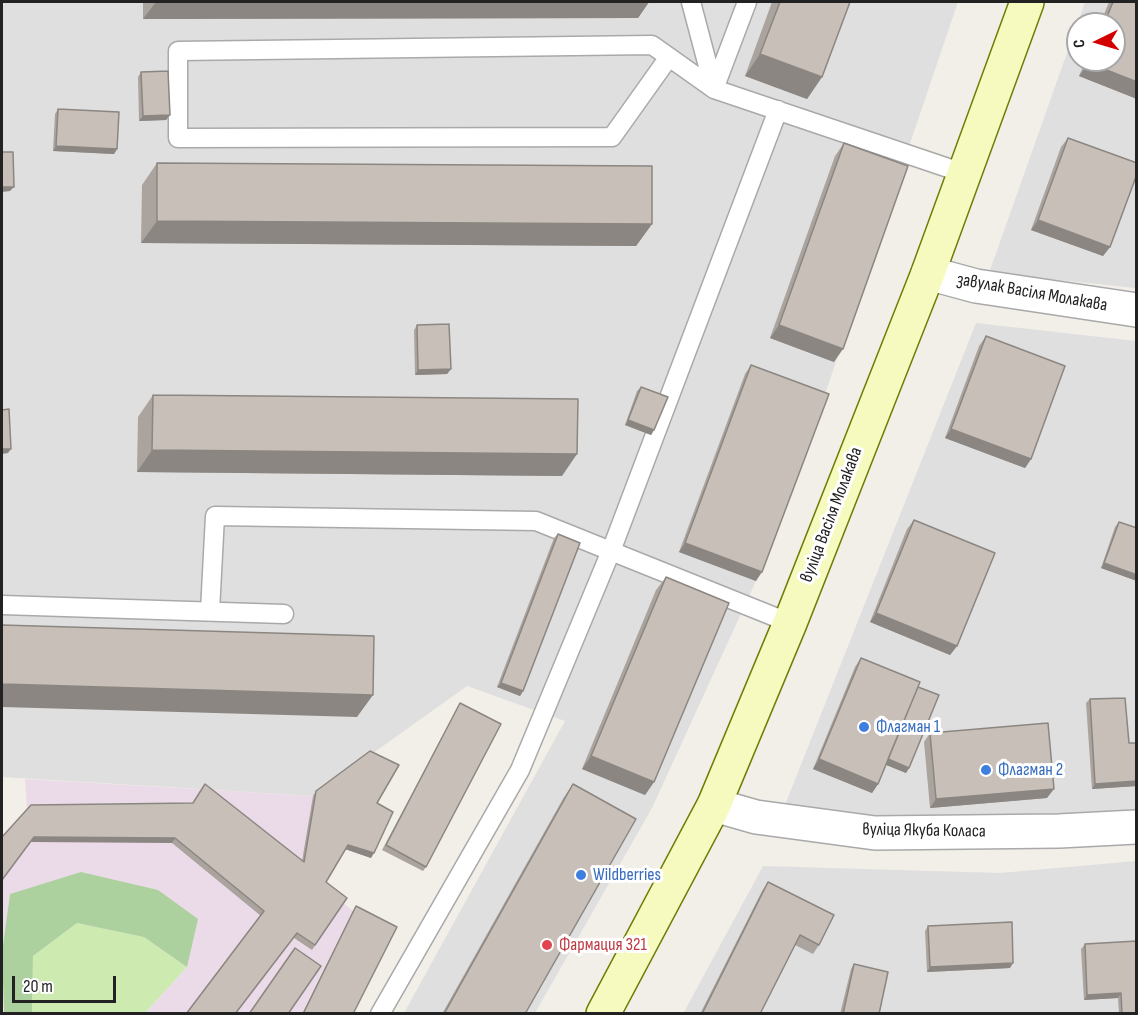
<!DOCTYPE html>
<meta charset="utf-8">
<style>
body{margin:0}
#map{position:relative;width:1138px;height:1015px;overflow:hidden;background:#f2efe9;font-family:"Sofia Sans Condensed",sans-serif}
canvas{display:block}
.frame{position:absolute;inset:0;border:3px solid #222;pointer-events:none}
.north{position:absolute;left:1066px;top:12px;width:60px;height:60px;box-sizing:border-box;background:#fff;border:2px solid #a7a7a7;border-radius:50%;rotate:265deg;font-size:16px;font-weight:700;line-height:24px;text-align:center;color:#222}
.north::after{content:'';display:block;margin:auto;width:21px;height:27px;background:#d40000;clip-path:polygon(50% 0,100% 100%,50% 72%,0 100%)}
.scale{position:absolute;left:12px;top:976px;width:104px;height:27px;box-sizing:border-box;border:3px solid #222;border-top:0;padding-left:8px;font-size:18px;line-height:21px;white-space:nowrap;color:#222;-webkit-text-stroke:4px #fff;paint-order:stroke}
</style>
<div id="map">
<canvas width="1138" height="1015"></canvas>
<div class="frame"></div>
<div class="north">С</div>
<div class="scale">20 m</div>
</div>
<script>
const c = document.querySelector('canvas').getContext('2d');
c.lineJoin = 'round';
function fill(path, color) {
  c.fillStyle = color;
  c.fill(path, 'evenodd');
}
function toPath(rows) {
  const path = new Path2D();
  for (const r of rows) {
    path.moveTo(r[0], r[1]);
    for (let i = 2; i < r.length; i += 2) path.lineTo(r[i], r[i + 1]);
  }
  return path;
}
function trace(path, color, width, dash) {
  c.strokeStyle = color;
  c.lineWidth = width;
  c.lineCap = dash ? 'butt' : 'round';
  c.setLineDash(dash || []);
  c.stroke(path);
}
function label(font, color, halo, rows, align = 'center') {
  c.font = font + ' "Sofia Sans Condensed",sans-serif';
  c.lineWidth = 6;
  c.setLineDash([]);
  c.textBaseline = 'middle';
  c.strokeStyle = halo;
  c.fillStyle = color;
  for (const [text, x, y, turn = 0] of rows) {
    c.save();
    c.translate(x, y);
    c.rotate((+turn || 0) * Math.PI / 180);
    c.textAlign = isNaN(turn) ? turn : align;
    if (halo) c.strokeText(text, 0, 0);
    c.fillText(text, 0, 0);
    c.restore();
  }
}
const residential = toPath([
 [2,2,958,2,822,403,756,581,652,808,535,1013,404,1013,565,721,467,686,313,796,2,777],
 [1085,2,1136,2,1136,288,989,273],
 [1078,24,1114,24,1114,60,1078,60],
 [976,323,1136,341,1136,815,877,820,785,805],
 [1136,861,1136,1013,683,1014,763,866,1000,873]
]);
const industrial = toPath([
 [366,755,374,807,390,817,371,858,345,849,323,886,353,911,302,1013,145,1013,187,967,10,894,2,952,2,838,27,809,25,779,313,796]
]);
const grass = toPath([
 [77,923,144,937,187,967,145,1013,32,1014,33,956]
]);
const forest = toPath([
 [81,872,158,890,198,919,187,967,144,937,77,923,33,956,32,1013,4,1013,2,952,10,894]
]);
const lane = toPath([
 [691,2,714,89],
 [669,57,612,137,178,138,178,51,652,45,714,89,966,174],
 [714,89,747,2],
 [2,605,284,614],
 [210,611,215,516,536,521,790,623],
 [380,1014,520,770,611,551,778,110]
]);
const street = toPath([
 [928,273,976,286,1136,310],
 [714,805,756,817,875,833,1059,831,1136,827]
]);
const secondary = toPath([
 [603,1014,714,805,790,623,928,273,1027,2]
]);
const wall = toPath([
 [143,2,649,2,638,18,143,19],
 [772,2,850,2,822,77,807,99,745,76],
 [1109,2,1137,2,1137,99,1079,76,1086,60,1114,60,1114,24,1100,24],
 [141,72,170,115,166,120,139,121,138,77],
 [58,109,117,149,114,154,53,151,55,114],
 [1068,138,1110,247,1103,256,1031,230,1061,147],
 [844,143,834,362,770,338,835,156],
 [157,163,652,224,636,246,141,243,142,185],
 [417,325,451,369,447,374,415,375,414,330],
 [986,336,1031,459,1025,468,945,438,979,346],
 [751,365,756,581,679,552,745,374],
 [641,387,654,430,651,435,625,425,637,391],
 [153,395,562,476,137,472,138,417],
 [914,520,957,646,950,655,870,622,907,529],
 [1119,522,1137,528,1137,581,1101,568,1115,527],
 [558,534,523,691,520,696,497,687,554,538],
 [666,577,654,782,645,795,582,769,656,590],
 [861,658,918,687,909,768,906,773,886,765,878,784,872,793,813,769,855,667],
 [1090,699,1129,743,1137,743,1137,786,1092,789,1086,703],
 [460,703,426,867,423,871,382,850],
 [930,733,1047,798,930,808,924,742],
 [573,784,525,1014,442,1014,564,797],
 [316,791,377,803,371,858,345,849,326,882,347,898,312,950,261,916,172,843,31,805,302,861,313,796],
 [768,882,819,945,813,954,795,945,760,1014,700,1014,762,891],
 [356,906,353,1014,302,1014,353,911],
 [928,926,1010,968,927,972,925,931],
 [1085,944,1137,1014,1119,1014,1118,998,1084,1000,1081,949],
 [854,964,879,1014,840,1014,851,969]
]);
const shadedWall = toPath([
 [156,2,649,2,638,18,143,19],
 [760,54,822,77,807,99,745,76],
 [1089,63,1137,82,1137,99,1079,76],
 [170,115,166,120,139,121,143,116],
 [56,146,117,149,114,154,53,151],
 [2,187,14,187,10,191,2,192],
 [1038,220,1110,247,1103,256,1031,230],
 [157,221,652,224,636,246,141,243],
 [779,325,843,349,834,362,770,338],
 [451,369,447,374,415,375,418,370],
 [628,420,654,430,651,435,625,425],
 [951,429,1031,459,1025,468,945,438],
 [2,449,11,449,8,453,2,454],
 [152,450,577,454,562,476,137,472],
 [685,543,762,572,756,581,679,552],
 [1104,563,1137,575,1137,581,1101,568],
 [876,613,957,646,950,655,870,622],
 [501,683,523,691,520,696,497,687],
 [2,684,373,695,357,717,2,707],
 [591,756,654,782,645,795,582,769],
 [819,759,878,784,872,793,813,769],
 [887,759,909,768,906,773,884,764],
 [1137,781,1137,786,1092,789,1095,784],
 [1054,789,1047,798,930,808,936,799],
 [34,837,175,838,172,843,31,842],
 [348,845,374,853,371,858,345,849],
 [1013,963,1010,968,927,972,930,967],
 [1121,993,1118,998,1084,1000,1087,995]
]);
const building = toPath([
 [780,2,850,2,822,77,760,54,780,2],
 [1113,2,1137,2,1137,82,1089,63,1090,60,1114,60,1114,24,1104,24,1113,2],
 [168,71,170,115,143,116,141,72,168,71],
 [58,109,119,112,117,149,56,146,58,109],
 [1068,138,1137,163,1137,174,1110,247,1038,220,1068,138],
 [844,143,908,166,843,349,779,325,844,143],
 [2,152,13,152,14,187,2,187,2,152],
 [157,163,652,166,652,224,157,221,157,163],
 [449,324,451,369,418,370,417,325,449,324],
 [986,336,1065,366,1031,459,951,429,986,336],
 [751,365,829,394,762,572,685,543,751,365],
 [641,387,668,397,654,430,628,420,641,387],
 [153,395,578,399,577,454,152,450,153,395],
 [9,409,11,449,2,449,2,410,9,409],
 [914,520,995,553,957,646,876,613,914,520],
 [1119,522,1137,528,1137,575,1104,563,1119,522],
 [558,534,580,543,523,691,501,683,558,534],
 [666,577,729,603,654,782,591,756,666,577],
 [2,625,374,636,373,695,2,684,2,625],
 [861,658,920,682,878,784,819,759,861,658],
 [918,687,939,695,909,768,888,759,918,687],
 [1125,698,1129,743,1137,743,1137,781,1095,784,1090,699,1125,698],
 [460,703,501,724,426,867,386,845,460,703],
 [1048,723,1054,789,936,799,930,733,1048,723],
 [370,751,399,765,377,803,393,812,374,853,348,845,326,882,347,898,315,945,297,933,235,1014,186,1014,264,911,175,838,34,837,2,880,2,837,31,805,193,803,205,784,304,862,316,791,370,751],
 [573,784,636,819,525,1014,444,1014,573,784],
 [768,882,834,915,819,945,800,935,760,1014,702,1014,768,882],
 [356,906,397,927,353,1014,303,1014,356,906],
 [1012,922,1013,963,930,967,928,926,1012,922],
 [1137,941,1137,1014,1122,1014,1121,993,1087,995,1085,944,1137,941],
 [295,948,321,966,288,1014,249,1014,295,948],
 [854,964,888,972,879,1014,843,1014,854,964]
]);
const markers = [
 [864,727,6,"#3f7fe0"],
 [986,770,6,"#3f7fe0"],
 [581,875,6,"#3f7fe0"],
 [547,945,6,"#e0444e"]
];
const streetNames = [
 ["завулак Васіля Молакава",1032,293,10],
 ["вуліца Васіля Молакава",832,515,-69],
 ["вуліца Якуба Коласа",924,831,1]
];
const shopNames = [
 ["Флагман 1",876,727],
 ["Флагман 2",998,770],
 ["Wildberries",593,875]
];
const healthNames = [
 ["Фармация 321",559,945]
];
fill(residential, '#e0dfdf');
fill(industrial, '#ebdbe8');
fill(grass, '#cdebb0');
fill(forest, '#add19e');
trace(lane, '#a9a9a9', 21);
trace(street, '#a9a9a9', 36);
trace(secondary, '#707d05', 36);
trace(lane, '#fff', 18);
trace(street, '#fff', 33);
trace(secondary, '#f7fabf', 33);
fill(wall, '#aba49e');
fill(shadedWall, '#8b8681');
fill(building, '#c7bfb8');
trace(building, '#8b8681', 1.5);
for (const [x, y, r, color] of markers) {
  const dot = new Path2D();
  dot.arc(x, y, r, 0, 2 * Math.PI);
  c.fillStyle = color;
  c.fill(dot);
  trace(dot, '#fff', 2);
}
label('18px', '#222', '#fff', streetNames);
label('18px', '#366cbe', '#fff', shopNames, 'left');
label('18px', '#be3a42', '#fff', healthNames, 'left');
</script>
